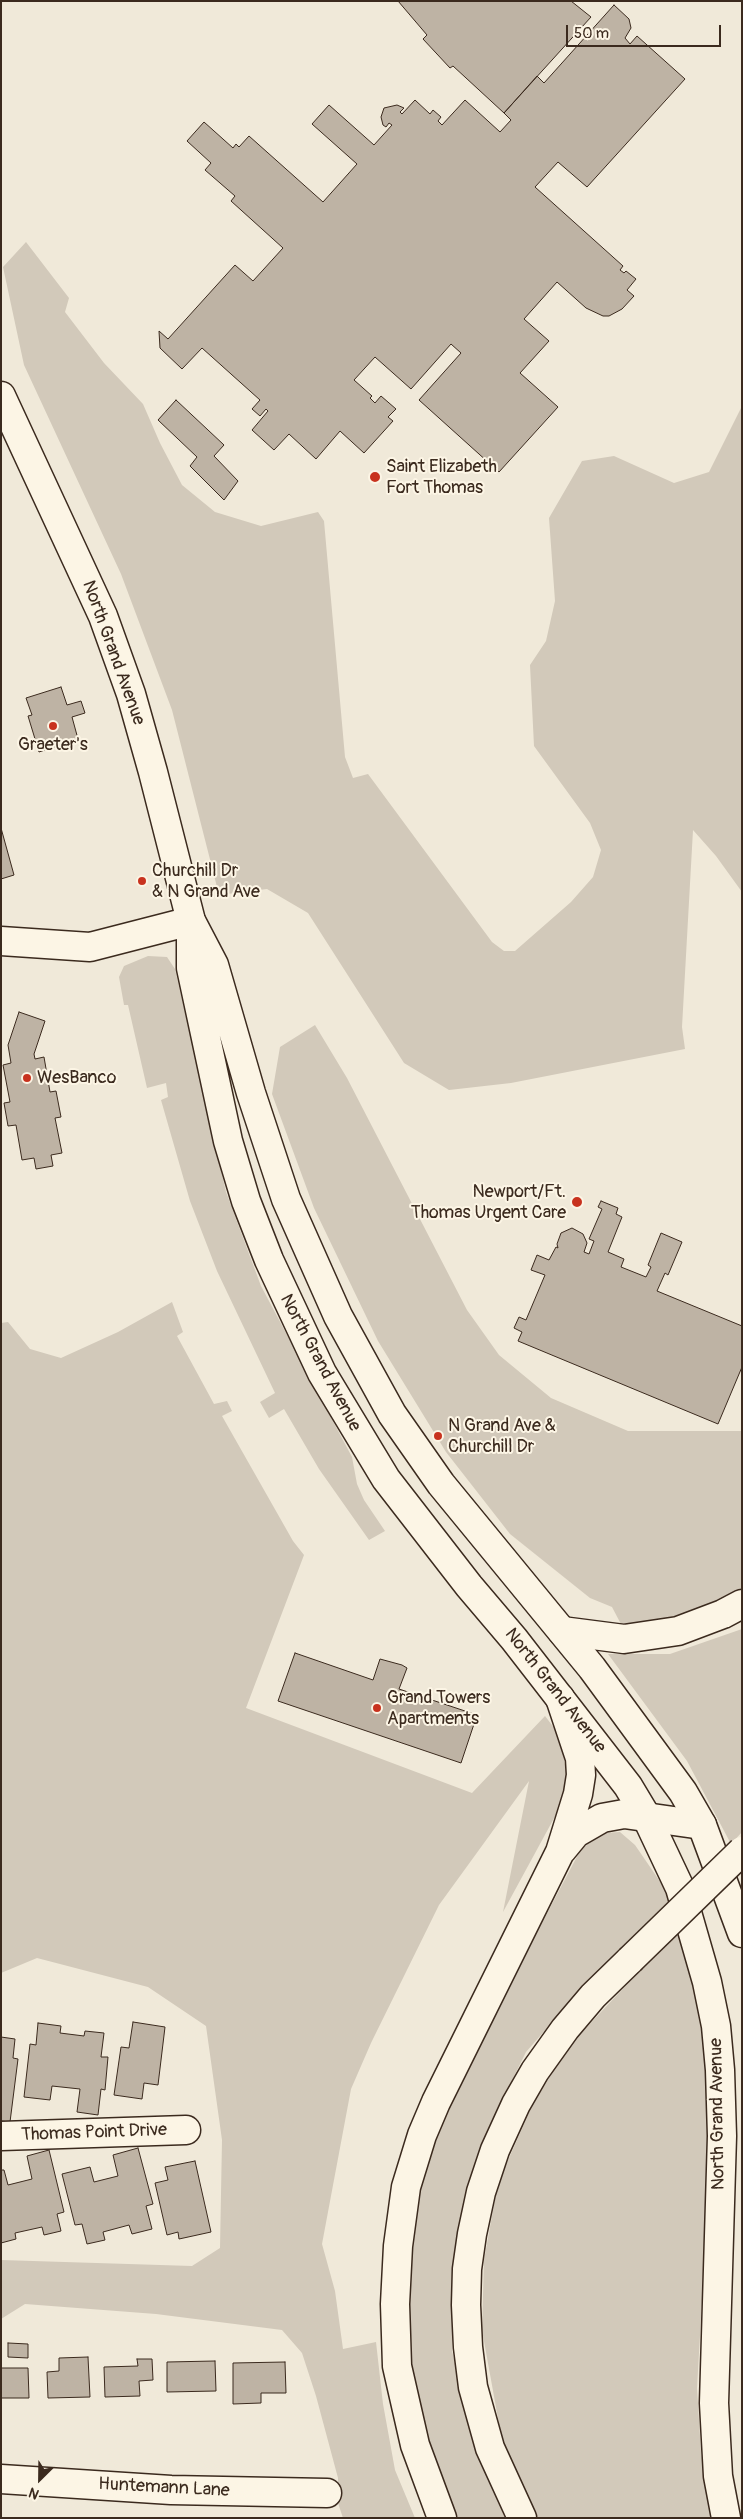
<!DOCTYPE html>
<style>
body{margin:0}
#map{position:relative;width:743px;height:2519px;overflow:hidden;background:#f0e9d9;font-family:Pangolin,sans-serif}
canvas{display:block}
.frame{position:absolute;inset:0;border:2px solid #3b2a1e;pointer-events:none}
.north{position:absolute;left:15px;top:2454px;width:50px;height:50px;-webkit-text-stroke:4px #fcf5e5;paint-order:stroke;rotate:203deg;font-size:14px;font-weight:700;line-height:20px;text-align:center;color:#3b2a1e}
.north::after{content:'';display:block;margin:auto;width:18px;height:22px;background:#3b2a1e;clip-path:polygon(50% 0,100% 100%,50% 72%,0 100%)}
.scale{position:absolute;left:566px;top:25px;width:155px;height:22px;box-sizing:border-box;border:2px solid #3b2a1e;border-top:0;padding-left:6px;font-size:15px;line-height:18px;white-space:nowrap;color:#3b2a1e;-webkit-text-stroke:4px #fcf5e5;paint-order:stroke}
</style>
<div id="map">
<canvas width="743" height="2519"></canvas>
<div class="frame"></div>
<div class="north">N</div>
<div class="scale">50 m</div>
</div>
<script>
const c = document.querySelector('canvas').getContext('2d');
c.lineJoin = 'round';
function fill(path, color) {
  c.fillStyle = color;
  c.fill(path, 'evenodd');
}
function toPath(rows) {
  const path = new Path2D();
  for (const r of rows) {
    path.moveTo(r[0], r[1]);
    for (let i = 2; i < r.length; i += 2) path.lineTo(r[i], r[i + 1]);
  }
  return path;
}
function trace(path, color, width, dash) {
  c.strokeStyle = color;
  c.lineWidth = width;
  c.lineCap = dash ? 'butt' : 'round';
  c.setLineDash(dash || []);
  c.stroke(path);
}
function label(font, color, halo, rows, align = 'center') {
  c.font = font + ' Pangolin,sans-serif';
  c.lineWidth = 4;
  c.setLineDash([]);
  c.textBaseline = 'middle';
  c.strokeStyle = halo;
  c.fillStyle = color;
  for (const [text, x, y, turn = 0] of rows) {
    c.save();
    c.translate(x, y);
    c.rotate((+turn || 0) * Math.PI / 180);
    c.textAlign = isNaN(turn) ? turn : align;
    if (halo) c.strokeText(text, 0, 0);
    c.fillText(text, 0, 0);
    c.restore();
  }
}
const green = toPath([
 [26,242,69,298,65,312,104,363,143,404,160,443,182,485,215,512,261,526,318,512,324,521,345,757,353,778,368,774,492,942,504,951,515,951,571,902,593,877,601,850,590,823,534,746,530,665,546,641,555,601,549,518,582,461,614,456,674,483,709,472,742,406,742,892,716,856,693,830,682,1027,685,1049,511,1083,449,1090,404,1063,308,913,267,889,227,894,217,887,172,710,121,574,24,365,3,267],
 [148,956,167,957,175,969,226,1192,261,1286,352,1457,357,1484,364,1500,385,1531,369,1540,319,1469,284,1409,269,1418,260,1402,275,1393,217,1271,190,1201,161,1100,168,1097,166,1083,147,1088,128,1005,124,1005,119,977,124,966],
 [315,1025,347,1078,467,1310,499,1355,551,1398,628,1431,742,1431,742,1590,718,1603,664,1621,623,1628,612,1607,590,1598,510,1534,446,1452,378,1341,314,1208,272,1094,280,1047],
 [172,1302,183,1332,177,1336,214,1404,227,1401,232,1411,222,1416,293,1541,304,1555,246,1708,472,1793,545,1716,555,1729,562,1747,567,1776,565,1798,503,1912,529,1781,439,1905,371,2043,351,2089,322,2244,335,2291,343,2349,376,2342,383,2404,395,2470,415,2518,343,2518,338,2503,338,2478,316,2396,302,2353,282,2330,156,2314,25,2304,1,2319,1,2260,192,2266,220,2248,222,2140,206,2026,148,1987,37,1958,1,1973,1,1323,8,1322,30,1349,61,1358,118,1332],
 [742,1629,742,1832,731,1844,687,1761,608,1654,670,1654],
 [620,1832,635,1845,672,1899,584,1986,526,2052,488,2129,467,2196,455,2263,452,2351,477,2453,505,2518,452,2518,415,2400,407,2316,410,2234,432,2138,479,2042,581,1849,602,1833],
 [681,1927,702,2013,712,2124,697,2388,701,2452,711,2518,538,2518,525,2497,501,2435,482,2330,484,2260,498,2183,532,2106,568,2047]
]);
const building = toPath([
 [398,1,571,1,591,17,504,113,453,66,450,68,423,39,427,35,398,1],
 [614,5,629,19,631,28,625,38,630,44,637,36,685,79,587,187,558,162,535,187,623,266,620,270,624,273,626,271,636,279,627,290,634,296,622,309,609,316,603,316,586,308,557,282,524,319,549,341,520,373,558,407,499,472,419,400,461,353,451,344,411,389,375,357,354,380,372,396,370,398,375,403,381,396,396,409,388,417,393,421,364,453,340,431,316,459,289,434,274,450,252,430,268,411,266,409,260,416,252,409,260,400,202,348,182,369,160,348,159,331,168,339,235,265,253,281,283,248,231,201,235,196,205,170,211,163,187,141,204,122,233,148,236,144,239,147,249,136,323,202,357,164,312,124,329,105,374,145,392,125,389,123,386,127,383,125,381,117,384,108,397,105,404,108,400,112,402,114,415,100,430,114,433,110,441,117,438,121,442,125,465,100,500,132,511,120,504,113,537,76,544,83,614,5],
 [176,400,224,445,214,456,238,481,224,500,190,466,197,457,158,420,176,400],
 [61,687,67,705,81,701,85,713,72,717,78,739,39,752,28,716,32,715,26,698,61,687],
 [1,828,14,875,1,879,1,828],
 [19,1012,45,1021,34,1054,35,1059,44,1057,50,1092,56,1091,61,1117,55,1118,62,1153,51,1155,53,1166,36,1169,34,1158,22,1160,16,1125,8,1126,4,1103,10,1102,3,1065,11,1063,8,1045,19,1012],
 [601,1201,618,1208,616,1214,622,1217,608,1252,624,1259,621,1267,646,1277,651,1267,648,1265,661,1233,682,1242,668,1275,665,1273,657,1291,742,1326,742,1367,718,1424,518,1341,522,1332,514,1328,519,1317,526,1320,545,1275,531,1270,537,1255,549,1260,556,1247,558,1248,557,1244,561,1233,572,1228,583,1234,587,1243,584,1252,589,1254,594,1241,589,1239,602,1209,598,1207,601,1201],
 [295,1653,373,1680,380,1659,402,1665,407,1668,399,1689,477,1715,461,1763,278,1701,295,1653],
 [133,2022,165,2027,158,2085,144,2083,142,2099,114,2095,121,2047,129,2048,133,2022],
 [38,2023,61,2026,60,2033,84,2036,85,2031,104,2033,101,2057,108,2057,105,2090,101,2089,98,2115,77,2112,80,2089,52,2086,50,2100,24,2097,30,2044,36,2045,38,2023],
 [1,2037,15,2039,13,2058,18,2059,10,2122,1,2121,1,2037],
 [138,2148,153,2204,146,2206,152,2229,132,2234,129,2225,103,2232,105,2240,87,2244,82,2224,75,2225,62,2174,90,2167,94,2182,118,2176,113,2155,138,2148],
 [49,2150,64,2212,57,2214,61,2231,44,2235,42,2227,15,2233,16,2239,1,2243,1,2170,4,2170,8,2185,32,2179,27,2156,49,2150],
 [195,2161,211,2232,179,2239,178,2232,167,2235,155,2183,168,2180,165,2167,195,2161],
 [8,2343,28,2344,28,2358,8,2357,8,2343],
 [88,2357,90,2397,48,2398,47,2372,59,2371,59,2358,88,2357],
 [137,2359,152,2359,153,2380,139,2381,140,2396,105,2397,104,2367,138,2366,137,2359],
 [215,2361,216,2391,167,2392,167,2362,215,2361],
 [285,2362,286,2393,261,2393,261,2403,233,2404,233,2363,285,2362],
 [1,2368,28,2368,29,2398,1,2398,1,2368]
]);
const minor = toPath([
 [1,941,90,947,191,921],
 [1,2136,186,2130],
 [1,2479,171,2490,327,2493]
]);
const major = toPath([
 [1,396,103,616,131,694,153,772,191,921,214,965,251,1093,286,1199,338,1316,392,1414,441,1484,592,1668,683,1792,702,1825,742,1933],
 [191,921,191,968,228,1141,246,1201,269,1260,322,1373,386,1479,469,1586,514,1639,628,1786,646,1816,680,1888,707,1982,716,2026,720,2070,722,2136,714,2403,718,2476,726,2518]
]);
const highway = toPath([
 [562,1631,624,1639,678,1631,723,1614,742,1604],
 [562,1850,576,1833,602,1818,624,1814,702,1825],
 [442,2518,415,2445,397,2366,395,2304,398,2246,406,2187,422,2135,436,2102,560,1852,578,1794,581,1775,580,1758,560,1698],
 [522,2518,490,2448,473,2387,468,2347,466,2305,467,2269,472,2234,481,2192,495,2150,516,2104,535,2071,565,2029,593,1996,630,1960]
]);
const highwayBridge = toPath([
 [630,1960,742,1851]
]);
const markers = [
 [375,477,6,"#c8321e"],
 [53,726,5,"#c8321e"],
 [142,881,5,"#c8321e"],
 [27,1078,5,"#c8321e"],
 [577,1202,6,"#c8321e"],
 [438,1436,5,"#c8321e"],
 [377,1708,5,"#c8321e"]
];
const poiNames = [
 ["Saint Elizabeth",386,467],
 ["Fort Thomas",386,488],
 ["Graeter's",53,745,"center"],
 ["Churchill Dr",152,871],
 ["& N Grand Ave",152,892],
 ["WesBanco",37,1078],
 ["Newport/Ft.",566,1192,"right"],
 ["Thomas Urgent Care",566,1213,"right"],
 ["N Grand Ave &",448,1426],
 ["Churchill Dr",448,1447],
 ["Grand Towers",387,1698],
 ["Apartments",387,1719]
];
const streetNames = [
 ["North Grand Avenue",113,653,70],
 ["North Grand Avenue",320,1363,62],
 ["North Grand Avenue",555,1691,52],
 ["North Grand Avenue",718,2114,-91],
 ["Thomas Point Drive",94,2133,-2],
 ["Huntemann Lane",164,2488,3]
];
fill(green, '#d2c9ba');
fill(building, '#beb3a4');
trace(building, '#3b2a1e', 1);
trace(minor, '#3b2a1e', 31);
trace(major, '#3b2a1e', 31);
trace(highway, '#3b2a1e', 31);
trace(minor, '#fcf5e5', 28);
trace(major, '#fcf5e5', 28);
trace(highway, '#fcf5e5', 28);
trace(highwayBridge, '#3b2a1e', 31, []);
trace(highwayBridge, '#fcf5e5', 28);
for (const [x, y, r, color] of markers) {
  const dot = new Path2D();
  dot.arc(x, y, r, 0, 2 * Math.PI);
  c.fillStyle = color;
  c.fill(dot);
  trace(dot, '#fcf5e5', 2);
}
label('18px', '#3b2a1e', '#fcf5e5', poiNames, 'left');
label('18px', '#3b2a1e', '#fcf5e5', streetNames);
</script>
